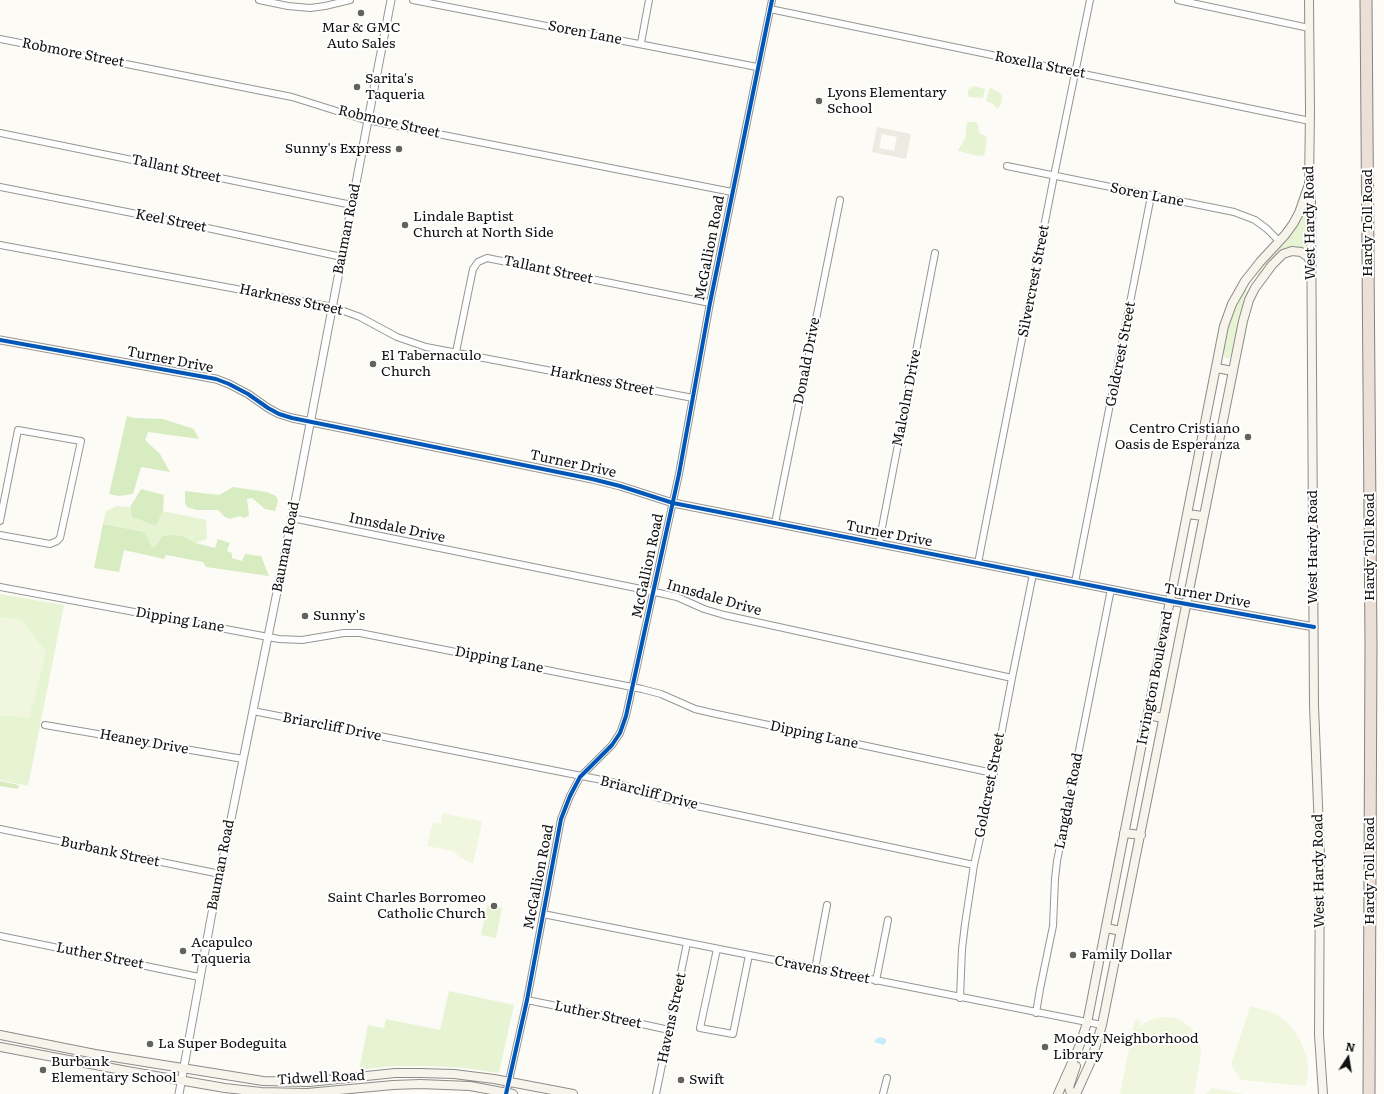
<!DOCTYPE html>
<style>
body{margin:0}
#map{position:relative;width:1384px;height:1094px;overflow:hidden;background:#fcfbf6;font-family:Literata,serif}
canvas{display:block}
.north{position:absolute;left:1328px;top:1038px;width:40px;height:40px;-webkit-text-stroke:3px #fff;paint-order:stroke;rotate:12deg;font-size:11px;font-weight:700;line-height:16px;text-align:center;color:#101010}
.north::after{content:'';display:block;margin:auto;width:14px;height:18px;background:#101010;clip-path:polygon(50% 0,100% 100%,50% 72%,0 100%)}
</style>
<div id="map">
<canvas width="1384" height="1094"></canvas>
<div class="north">N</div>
</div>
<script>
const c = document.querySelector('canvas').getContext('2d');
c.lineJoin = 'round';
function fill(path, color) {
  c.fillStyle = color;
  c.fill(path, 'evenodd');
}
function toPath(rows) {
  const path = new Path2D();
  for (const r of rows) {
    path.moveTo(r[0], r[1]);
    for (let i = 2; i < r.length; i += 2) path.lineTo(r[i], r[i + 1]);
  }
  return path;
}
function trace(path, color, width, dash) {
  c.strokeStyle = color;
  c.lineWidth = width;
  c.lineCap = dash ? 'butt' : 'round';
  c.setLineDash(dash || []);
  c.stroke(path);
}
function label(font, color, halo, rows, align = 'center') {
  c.font = font + ' Literata,serif';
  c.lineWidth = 4;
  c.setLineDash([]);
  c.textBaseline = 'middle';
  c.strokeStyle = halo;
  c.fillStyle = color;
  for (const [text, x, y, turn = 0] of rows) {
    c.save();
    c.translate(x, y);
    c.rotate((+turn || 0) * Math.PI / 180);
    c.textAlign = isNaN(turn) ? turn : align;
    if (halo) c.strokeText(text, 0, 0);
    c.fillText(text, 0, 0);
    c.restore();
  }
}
const green = toPath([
 [974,86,985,89,983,98,969,97,968,95,968,90,971,87],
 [991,88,1000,93,1002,96,1001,104,997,109,993,104,986,101,989,90],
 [967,122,976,122,978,125,979,133,987,137,985,153,983,156,974,155,959,151,958,150,965,139],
 [1304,210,1307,211,1307,249,1305,250,1295,248,1258,276,1255,274,1297,224],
 [1245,289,1248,291,1240,316,1234,347,1229,359,1224,357,1224,349,1228,327,1236,305],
 [117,506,130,507,132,517,156,526,163,511,206,520,207,539,196,543,182,536,154,548,151,545,145,532,103,524,106,511],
 [0,594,64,605,28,786,0,780],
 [487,905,502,908,496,938,481,935],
 [449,991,514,1005,499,1073,464,1068,429,1066,393,1066,359,1070,368,1025,384,1028,386,1019,440,1030]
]);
const forest = toPath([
 [127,416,134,418,163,419,194,429,199,439,148,432,145,440,160,454,170,472,141,467,133,494,119,496,109,494],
 [233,487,267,492,276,496,278,501,275,511,265,509,252,498,247,499,249,515,245,518,240,516,230,519,225,517,218,510,197,510,187,507,185,503,185,491,219,495],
 [141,489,164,495,163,511,156,526,132,517,130,507],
 [103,524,145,532,151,545,154,548,163,536,170,535,182,536,196,543,215,548,218,539,230,543,227,551,232,553,232,558,242,561,245,554,261,556,269,576,206,567,203,562,166,555,164,559,124,550,119,572,94,568],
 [0,781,19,785,18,789,0,786]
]);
const pitch = toPath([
 [0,617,22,620,46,652,29,718,0,715],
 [442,813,480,821,482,823,473,864,461,858,453,851,427,846,433,822,441,824],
 [1250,1006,1272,1012,1285,1020,1295,1032,1302,1044,1307,1058,1308,1072,1306,1086,1241,1080,1231,1065],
 [1162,1017,1175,1018,1182,1021,1192,1029,1199,1041,1201,1054,1194,1094,1120,1094,1135,1019,1140,1020,1139,1027,1149,1020],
 [1212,1088,1243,1094,1206,1094]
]);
const plaza = toPath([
 [877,127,911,134,906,159,872,152],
 [882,134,897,137,894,151,879,148]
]);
const water = toPath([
 [880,1037,886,1039,886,1042,884,1045,874,1042,876,1039]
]);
const minor = toPath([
 [259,0,288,6,310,8,325,6,350,0],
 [413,0,757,67],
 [1178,0,1309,28],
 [770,9,1310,121],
 [0,39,292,97,362,119,732,192],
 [641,43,649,0],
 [0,133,352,205],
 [1007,166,1234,212,1255,220,1267,229,1279,241],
 [0,187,198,226,342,257],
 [0,245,333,307,360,317,397,337,426,347,693,398],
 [456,352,473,269,478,262,487,258,710,303],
 [292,518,646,590,677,597,704,609,724,615,1012,678],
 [0,521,18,430,81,441,60,538,57,541,50,544,0,535],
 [775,523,840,200],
 [879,543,935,253],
 [978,563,1054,176,1090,0],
 [1075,582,1151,196],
 [0,587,279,639,302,640,344,633,360,633,642,689,661,694,695,709,712,713,993,773],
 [253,711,607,781,623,785,659,798,974,865],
 [45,725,243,759],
 [0,829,220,874],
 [543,914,1102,1025],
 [0,936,199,977],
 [717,949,700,1028,733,1034,749,955],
 [815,969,827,905],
 [876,981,888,920],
 [960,998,962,949,965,924,974,865,991,788,1012,678,1033,574],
 [527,1000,601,1015,669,1030],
 [1036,1013,1040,989,1053,926,1055,879,1057,861,1111,589],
 [506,1094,527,1000,561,819,570,796,580,777,612,745,620,733,626,716,679,474,710,303,772,0],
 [656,1094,687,943],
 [883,1094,887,1078]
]);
const tertiary = toPath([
 [0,340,216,379,229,384,248,394,268,408,279,414,292,418,592,479,620,486,673,503,1170,601,1314,627],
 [179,1094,211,918,292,518,391,0]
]);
const secondary = toPath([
 [1309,0,1310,111,1309,186,1311,199,1314,706,1320,855,1319,1035,1323,1094],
 [1217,368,1232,371],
 [1187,514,1203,516],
 [1148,715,1163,718],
 [1124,833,1141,835],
 [1106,928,1121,931],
 [0,1035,95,1054,263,1081,309,1082,395,1073,420,1073,454,1074,494,1079,573,1094],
 [0,1047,127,1071,225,1088,261,1092,307,1093,393,1085,420,1084,470,1086,513,1094],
 [1058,1094,1079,1047,1087,1023,1224,326,1232,304,1245,281,1260,262,1285,235,1293,224,1299,213,1308,187],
 [1071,1094,1069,1087,1076,1066],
 [1076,1094,1091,1061,1102,1025,1243,321,1249,300,1255,288,1272,265,1283,254,1292,251,1301,252,1308,257,1311,263]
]);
const motorway = toPath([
 [1366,0,1371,644,1369,1094]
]);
const cycleway = toPath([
 [0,340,216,379,229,384,248,394,268,408,279,414,292,418,592,479,620,486,673,503,1170,601,1314,627],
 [506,1094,527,1000,561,819,570,796,580,777,612,745,620,733,626,716,679,474,710,303,772,0]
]);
const markers = [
 [361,13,4,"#636260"],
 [357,87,4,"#636260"],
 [819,101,4,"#636260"],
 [399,149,4,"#636260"],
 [405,225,4,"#636260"],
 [373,364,4,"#636260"],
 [1248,437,4,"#636260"],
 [305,616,4,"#636260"],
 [494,906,4,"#636260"],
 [183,951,4,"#636260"],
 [1073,955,4,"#636260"],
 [150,1044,4,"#636260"],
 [1045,1047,4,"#636260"],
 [43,1070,4,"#636260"],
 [681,1080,4,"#636260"]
];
const poiNames = [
 ["Mar & GMC",361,28,"center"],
 ["Auto Sales",361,44,"center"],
 ["Sarita's",365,79],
 ["Taqueria",365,95],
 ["Lyons Elementary",827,93],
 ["School",827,109],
 ["Sunny's Express",391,149,"right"],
 ["Lindale Baptist",413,217],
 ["Church at North Side",413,233],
 ["El Tabernaculo",381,356],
 ["Church",381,372],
 ["Centro Cristiano",1240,429,"right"],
 ["Oasis de Esperanza",1240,445,"right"],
 ["Sunny's",313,616],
 ["Saint Charles Borromeo",486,898,"right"],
 ["Catholic Church",486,914,"right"],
 ["Acapulco",191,943],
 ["Taqueria",191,959],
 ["Family Dollar",1081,955],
 ["Moody Neighborhood",1053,1039],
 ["Library",1053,1055],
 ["La Super Bodeguita",158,1044],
 ["Burbank",51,1062],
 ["Elementary School",51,1078],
 ["Swift",689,1080]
];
const streetNames = [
 ["Soren Lane",585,33,11],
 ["Robmore Street",73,53,11],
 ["Roxella Street",1040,65,11],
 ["Robmore Street",389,122,13],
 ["Tallant Street",176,169,12],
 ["Soren Lane",1147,195,11],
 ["Keel Street",171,221,11],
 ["West Hardy Road",1310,223,-91],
 ["Hardy Toll Road",1368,223,-90],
 ["Bauman Road",347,229,-79],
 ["McGallion Road",710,248,-79],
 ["Tallant Street",548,270,12],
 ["Silvercrest Street",1034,281,-79],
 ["Harkness Street",291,300,12],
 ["Goldcrest Street",1121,354,-79],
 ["Turner Drive",170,360,11],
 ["Donald Drive",807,361,-79],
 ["Harkness Street",602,381,11],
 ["Malcolm Drive",907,398,-79],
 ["Turner Drive",573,464,12],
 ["Innsdale Drive",397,528,12],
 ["Turner Drive",889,534,11],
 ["Bauman Road",286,547,-79],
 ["West Hardy Road",1313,547,-90],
 ["Hardy Toll Road",1370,547,-90],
 ["McGallion Road",648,566,-78],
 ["Turner Drive",1207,596,10],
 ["Innsdale Drive",714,598,16],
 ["Dipping Lane",180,620,10],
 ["Dipping Lane",499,660,11],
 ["Irvington Boulevard",1155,678,-79],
 ["Briarcliff Drive",332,727,11],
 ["Dipping Lane",814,735,12],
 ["Heaney Drive",144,742,10],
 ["Goldcrest Street",990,785,-79],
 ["Briarcliff Drive",649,793,14],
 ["Langdale Road",1069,801,-79],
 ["Burbank Street",110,852,12],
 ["Bauman Road",221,865,-79],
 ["West Hardy Road",1319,871,-91],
 ["Hardy Toll Road",1370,871,-90],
 ["McGallion Road",539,877,-79],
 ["Luther Street",100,956,11],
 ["Cravens Street",822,970,11],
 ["Luther Street",598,1015,12],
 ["Havens Street",672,1018,-78],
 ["Tidwell Road",321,1078,-3]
];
fill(green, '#e7f4d4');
fill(forest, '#d8ecc1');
fill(pitch, '#f0f7de');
fill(plaza, '#edeae1');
fill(water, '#c9eafa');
trace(minor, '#969694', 8);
trace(tertiary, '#969694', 9);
trace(secondary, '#8d8c8a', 10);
trace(motorway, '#848381', 13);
trace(minor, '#fffefe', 6);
trace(tertiary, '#fffefe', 7);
trace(secondary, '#f6f4eb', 8);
trace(motorway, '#ebdfd6', 11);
trace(cycleway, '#0057b8', 4);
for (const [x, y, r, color] of markers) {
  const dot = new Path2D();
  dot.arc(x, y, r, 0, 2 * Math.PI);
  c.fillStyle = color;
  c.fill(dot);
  trace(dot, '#fff', 1.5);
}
label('14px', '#101010', '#fff', poiNames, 'left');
label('14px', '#101010', '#fff', streetNames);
</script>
